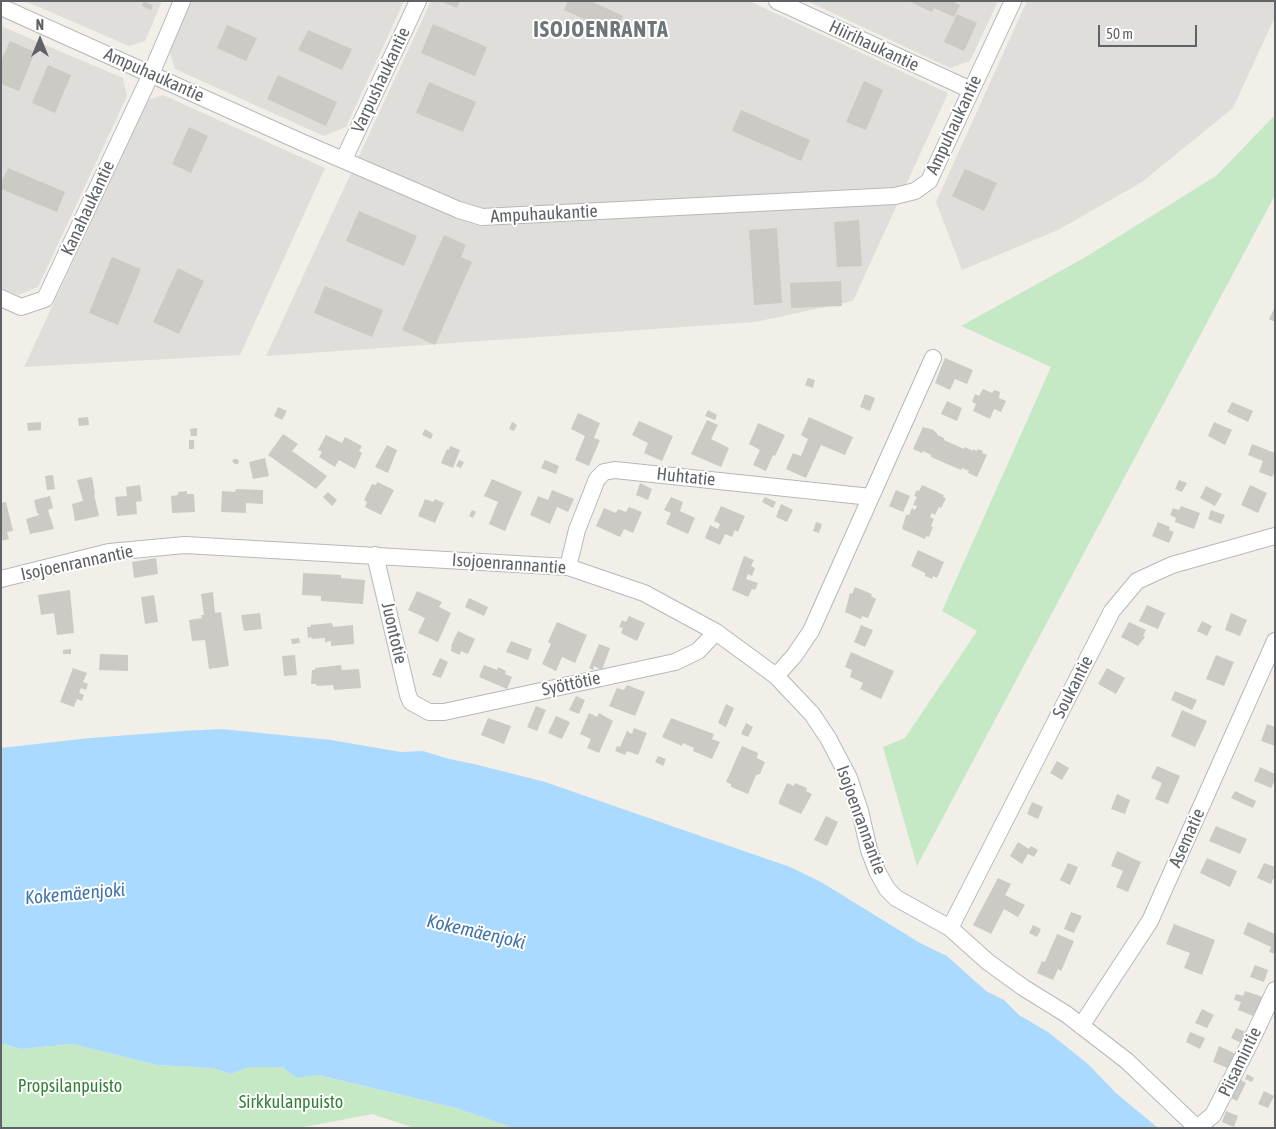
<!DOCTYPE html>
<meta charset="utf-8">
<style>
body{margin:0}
#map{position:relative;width:1276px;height:1129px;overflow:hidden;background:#f1efe8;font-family:"Asap Condensed",sans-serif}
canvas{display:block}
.frame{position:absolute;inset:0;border:2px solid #5f6368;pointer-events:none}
.north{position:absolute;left:15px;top:15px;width:50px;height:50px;-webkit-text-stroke:4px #fff;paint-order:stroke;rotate:0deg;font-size:14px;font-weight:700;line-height:20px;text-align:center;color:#5f6368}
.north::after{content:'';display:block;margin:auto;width:18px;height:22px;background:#5f6368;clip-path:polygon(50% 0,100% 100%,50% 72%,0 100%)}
.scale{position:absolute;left:1098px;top:25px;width:99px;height:22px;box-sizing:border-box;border:2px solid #5f6368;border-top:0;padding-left:6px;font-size:15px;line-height:18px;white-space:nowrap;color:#5f6368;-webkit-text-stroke:4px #fff;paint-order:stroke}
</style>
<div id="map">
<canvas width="1276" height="1129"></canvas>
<div class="frame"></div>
<div class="north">N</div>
<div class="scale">50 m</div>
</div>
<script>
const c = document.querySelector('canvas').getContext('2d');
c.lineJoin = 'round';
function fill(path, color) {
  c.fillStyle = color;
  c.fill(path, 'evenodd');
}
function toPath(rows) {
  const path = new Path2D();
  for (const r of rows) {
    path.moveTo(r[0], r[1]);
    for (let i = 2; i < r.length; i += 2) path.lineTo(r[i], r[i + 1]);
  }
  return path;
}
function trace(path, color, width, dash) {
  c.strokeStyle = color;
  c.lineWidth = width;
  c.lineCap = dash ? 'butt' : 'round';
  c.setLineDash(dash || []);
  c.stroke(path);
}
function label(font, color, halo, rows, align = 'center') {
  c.font = font + ' "Asap Condensed",sans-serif';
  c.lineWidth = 4;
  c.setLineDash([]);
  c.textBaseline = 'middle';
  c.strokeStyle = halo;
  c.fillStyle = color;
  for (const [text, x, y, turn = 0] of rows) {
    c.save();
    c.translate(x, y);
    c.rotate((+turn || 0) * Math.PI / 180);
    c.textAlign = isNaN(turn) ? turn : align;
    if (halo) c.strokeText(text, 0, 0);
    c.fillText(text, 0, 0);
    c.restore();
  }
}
const industrial = toPath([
 [25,1,162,1,145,41,129,46],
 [191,1,404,1,346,127,324,136,175,69,169,50],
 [431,1,749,1,948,93,853,301,755,322,266,356],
 [807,1,998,1,970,61,950,68],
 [1027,1,1275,1,1275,17,1233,108,1142,182,1058,230,962,270,936,202],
 [1,26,123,78,127,96,38,287,18,295,1,288],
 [163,95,325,168,240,355,24,367,148,100]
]);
const green = toPath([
 [1275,115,1275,195,917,866,883,747,905,738,977,631,942,611,1051,367,961,326,1084,258,1216,176],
 [1,1043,21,1049,72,1044,157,1065,213,1068,231,1074,249,1067,282,1067,297,1078,317,1075,456,1108,514,1128,415,1128,372,1114,299,1128,1,1128]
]);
const water = toPath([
 [221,729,331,740,401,752,423,751,449,759,474,764,545,782,790,867,821,882,920,943,947,956,986,991,1004,1000,1019,1015,1048,1032,1088,1064,1116,1093,1158,1128,514,1128,456,1108,318,1075,297,1078,282,1067,249,1067,231,1074,213,1068,157,1065,72,1044,21,1049,1,1043,1,748,90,738,183,731]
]);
const building = toPath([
 [144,1,153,5,151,10,142,6],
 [440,1,460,1,457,8],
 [568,1,591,1,623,16,615,33,564,10],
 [908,1,951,1,960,5,954,17,934,8,932,12],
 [957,14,977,23,964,51,944,42],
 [433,24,487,47,475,76,421,53],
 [227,25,257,38,246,61,217,48],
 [308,30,352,49,342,70,298,50],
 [10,41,35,52,19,91,1,84,1,61],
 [48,65,71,75,55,113,32,103],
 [278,75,337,102,326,126,267,99],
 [864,81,883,90,866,130,846,122],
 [429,82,476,102,463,132,416,113],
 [741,110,810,140,801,161,732,131],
 [189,127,208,136,191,173,172,164],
 [8,168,65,192,57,212,1,189,1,183],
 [965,169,997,183,984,211,952,196],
 [359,211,417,236,404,266,346,241],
 [859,220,862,266,837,267,834,222],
 [777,228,782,303,754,305,749,230],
 [444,235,466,245,461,257,472,262,435,345,402,330],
 [112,257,141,269,118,325,89,313],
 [178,268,204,281,179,334,153,322],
 [841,281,842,306,791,308,790,283],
 [325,286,383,310,372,337,314,313],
 [1275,307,1275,322,1269,319],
 [945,358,973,370,967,384,955,379,950,390,935,383],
 [808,378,815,380,813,388,805,385],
 [983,389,992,393,994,390,1000,392,999,398,1006,401,1001,412,994,409,990,419,973,411,976,404,972,402,975,394,979,396],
 [865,394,875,398,870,411,860,407],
 [947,401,962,408,957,421,941,414],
 [1232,402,1253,411,1248,422,1227,412],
 [278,407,287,411,282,420,274,416],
 [708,410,717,415,715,420,705,416],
 [578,413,600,423,594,438,600,440,589,466,575,460,585,436,571,429],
 [88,417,89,425,79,426,78,418],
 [809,417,853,437,845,455,821,445,806,478,786,469,793,453,801,456,808,439,801,435],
 [707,420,718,425,711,439,729,448,721,467,691,454],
 [639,421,673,436,662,461,644,453,648,443,632,435],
 [41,422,41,430,28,431,27,423],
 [512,422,517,425,514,431,509,429],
 [1214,422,1232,430,1225,445,1208,436],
 [758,423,785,435,775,456,773,455,766,471,753,465,760,450,749,444],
 [923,427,934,430,934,431,937,433,937,435,944,438,944,440,964,449,965,447,973,451,973,449,977,451,978,449,983,451,982,453,987,455,977,477,968,473,969,471,962,468,961,470,931,457,931,455,923,451,922,453,913,449],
 [197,428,197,436,191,436,190,429],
 [425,429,433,434,431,439,422,435],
 [283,434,298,444,292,451,327,476,316,489,268,455],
 [326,435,342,443,345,437,362,446,359,451,362,453,355,469,339,460,335,467,319,457,322,452,318,450],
 [189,440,194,440,194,449,189,449],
 [1252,444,1275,453,1275,471,1272,477,1259,472,1263,461,1248,455],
 [387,445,397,450,388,473,375,467],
 [450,446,460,450,453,468,441,463,447,449,449,450],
 [265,458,269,476,253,479,249,462],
 [234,459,237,459,239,461,238,464,235,464,232,461],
 [459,460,464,462,461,468,456,466],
 [545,460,559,466,556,474,541,468],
 [53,475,55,489,47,490,45,476],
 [92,477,95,494,94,494,99,516,75,521,72,504,83,501,77,480],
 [492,479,522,492,505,531,489,524,498,502,484,496],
 [1179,480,1187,483,1182,492,1175,489],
 [377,482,394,490,381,515,365,507,367,502,364,500,372,484,376,485],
 [640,483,652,489,648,500,636,495],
 [140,485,142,501,136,502,137,514,117,516,115,497,127,496,126,487],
 [922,485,944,495,943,497,946,498,941,508,939,507,935,515,932,513,930,517,934,519,931,526,933,527,929,537,926,536,925,539,902,529,906,515,909,515,912,508,915,510,917,506,913,505,917,497,914,496,917,490,919,491],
 [1250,485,1267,493,1258,513,1241,505],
 [1206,486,1222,494,1215,506,1200,498],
 [236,489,263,490,263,504,246,503,246,513,221,512,222,491,235,492],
 [552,490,574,499,568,512,557,507,550,524,530,515,538,496,548,500],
 [896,490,910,496,903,512,889,506],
 [187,491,187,494,194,494,195,512,172,513,171,496,178,495,178,492],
 [328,492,337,500,332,506,323,497],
 [50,496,53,508,48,510,54,529,30,534,26,519,39,515,38,513,37,513,34,500],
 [671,497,683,502,680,511,695,518,688,534,666,524,671,513,664,510],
 [765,497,776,502,773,508,762,502],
 [425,499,433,502,435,499,444,503,435,523,418,516],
 [6,502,13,531,7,532,9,539,1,541,1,503],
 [781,504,793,510,787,522,776,517],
 [721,506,745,516,738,532,735,530,732,537,725,534,720,545,705,538,710,525,718,529,720,524,714,521],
 [1181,506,1200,513,1194,529,1175,522,1176,518,1170,515,1173,508,1179,510],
 [629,507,642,512,633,533,624,529,620,537,596,526,604,508,616,513,618,509,626,512],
 [472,510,476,512,473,518,469,516],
 [1211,510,1225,515,1221,524,1208,519],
 [816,522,822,524,819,533,813,531],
 [1158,522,1170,527,1169,530,1174,532,1169,543,1152,536],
 [918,550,944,562,937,578,933,576,932,579,925,576,925,573,911,566],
 [744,556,754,560,751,566,755,568,752,576,748,574,746,579,758,583,755,590,752,589,748,597,732,590],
 [156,558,158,574,134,578,132,562],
 [303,573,341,575,341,578,365,580,363,604,321,601,321,596,302,595],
 [855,587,872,594,871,596,876,599,868,618,862,616,861,619,845,612,850,593,852,594],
 [70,590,74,633,57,635,54,613,41,615,38,595],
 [417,591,442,602,439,607,451,613,438,642,418,633,425,618,408,610],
 [213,592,215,613,221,612,229,666,209,669,205,640,192,641,189,620,202,618,201,615,204,615,201,594],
 [154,595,158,622,145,624,141,597],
 [469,598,488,607,484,616,465,607],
 [1147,605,1165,613,1158,629,1139,621],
 [260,613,262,629,244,631,241,615],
 [1231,613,1247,620,1240,636,1225,630],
 [629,616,645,623,637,641,621,633,623,628,619,627,622,620,626,622],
 [1202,621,1212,626,1207,636,1197,631],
 [557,622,587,635,575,663,562,657,556,671,542,664,551,644,548,642],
 [1129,622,1146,630,1143,636,1145,637,1138,646,1121,637],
 [332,623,333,627,353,625,354,644,331,646,331,641,325,642,325,638,312,639,311,637,308,638,307,627,311,627,310,625],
 [861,625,873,630,865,647,854,642],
 [458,631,475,639,468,654,461,651,460,655,451,651,452,647,451,646],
 [299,638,300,643,292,644,291,639],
 [511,641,532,649,528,660,506,652],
 [599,644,610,648,602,670,594,666,593,670,589,668],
 [71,649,71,654,63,654,63,650],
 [851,652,894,671,881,699,860,689,863,683,850,677,852,670,845,667],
 [100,654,128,655,128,671,99,670],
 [295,655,297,675,284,676,282,656],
 [1216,655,1234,662,1224,686,1206,679],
 [440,658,448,662,441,678,432,675],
 [341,665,342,670,359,669,361,688,334,690,333,685,317,686,316,684,311,684,312,670,315,670,315,668],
 [484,665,497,670,498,667,506,671,505,674,512,677,507,689,479,677],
 [73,668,87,673,83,682,88,684,86,690,81,688,79,693,84,695,82,701,77,699,74,707,60,702],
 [1107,668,1125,678,1116,694,1098,684],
 [627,685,645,692,635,716,609,706,617,688,624,690],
 [1175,691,1197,700,1192,710,1171,700],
 [576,696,585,700,579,714,569,710],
 [726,704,734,708,726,727,718,723],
 [536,706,546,710,537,731,527,727],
 [1182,710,1207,721,1195,747,1171,736],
 [589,713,597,717,599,713,613,721,599,753,587,748,591,739,580,734],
 [556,716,570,722,562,739,548,733],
 [488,718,511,726,504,744,481,735],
 [671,718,714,734,712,739,720,742,712,759,693,751,694,748,683,743,682,746,662,737],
 [746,723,753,727,748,737,741,734],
 [1267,724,1275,727,1275,746,1261,741],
 [634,728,647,733,638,755,627,751,625,755,615,751,617,746,620,747,627,731,632,734],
 [742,746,758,753,757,758,765,762,760,774,756,775,748,794,731,787,731,784,726,782],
 [658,756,666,759,663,766,655,762],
 [1057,761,1069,768,1062,780,1050,773],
 [1157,766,1180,776,1168,804,1155,799,1162,783,1151,778],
 [1260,767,1275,774,1275,780,1271,788,1254,781],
 [787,783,794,786,795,783,807,788,806,791,812,794,801,814,779,804,779,801],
 [1235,791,1256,801,1253,808,1231,798],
 [1117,794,1130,800,1125,814,1111,809],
 [1032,802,1043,807,1038,819,1027,814],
 [826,816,838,822,827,846,814,840],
 [1216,826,1247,839,1240,854,1209,841],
 [1018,842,1029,849,1031,846,1038,850,1034,857,1028,854,1022,864,1010,856],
 [1117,851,1141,862,1128,892,1116,887,1123,871,1111,866],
 [1207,858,1237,871,1230,887,1200,873],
 [1068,863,1078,867,1070,885,1060,880],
 [1264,863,1275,867,1275,880,1273,879,1271,884,1257,878],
 [998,878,1011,884,1005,895,1025,905,1018,917,1004,909,991,934,973,925],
 [1071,912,1082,916,1074,933,1064,929],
 [1248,922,1275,934,1275,954,1269,952,1271,947,1243,934],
 [1174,924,1215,940,1202,975,1184,968,1190,953,1166,944],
 [1033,925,1041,929,1037,937,1029,933],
 [1057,934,1074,941,1061,971,1058,969,1053,980,1037,973,1042,961,1045,962],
 [1255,965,1268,970,1264,982,1250,977],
 [1245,991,1263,997,1256,1017,1238,1010,1241,1002,1234,1000,1236,994,1243,996],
 [1202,1009,1214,1015,1207,1028,1195,1023],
 [1236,1028,1246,1032,1241,1043,1231,1038],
 [1190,1032,1205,1038,1200,1049,1186,1042],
 [1219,1046,1236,1054,1230,1069,1213,1062],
 [1247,1074,1254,1078,1252,1082,1245,1079],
 [1239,1079,1246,1083,1237,1101,1231,1098],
 [1264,1091,1274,1096,1268,1108,1258,1104],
 [1226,1111,1238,1116,1234,1127,1222,1122]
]);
const minor = toPath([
 [777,1,971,90],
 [1,7,299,141,459,210,482,217,895,196,915,191,929,181,1013,1],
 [344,159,418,1],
 [1,298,21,307,45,299,151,74,182,1],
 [375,555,408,695,411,702,429,712,444,712,675,662,698,651,716,632],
 [568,567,577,530,597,479,604,472,615,470,871,497],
 [1,579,109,552,185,545,568,567,644,593,716,632,776,676,812,714,828,738,849,778,860,811,869,850,877,871,887,889,896,898,950,928,988,962,1024,988,1066,1014,1127,1061,1197,1128,1213,1115,1252,1039,1275,990],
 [776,676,794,656,811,631,933,358],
 [950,928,1112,611,1137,581,1172,565,1275,536],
 [1081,1026,1150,921,1275,641]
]);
const streetNames = [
 ["Hiirihaukantie",874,46,25],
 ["Ampuhaukantie",154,75,24],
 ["Varpushaukantie",381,80,-65],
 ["Ampuhaukantie",954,125,-65],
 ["Kanahaukantie",88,208,-65],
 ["Ampuhaukantie",544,214,-3],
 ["Huhtatie",686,477,6],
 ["Isojoenrannantie",77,563,-12],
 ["Isojoenrannantie",509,564,4],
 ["Juontotie",394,633,77],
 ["Syöttötie",571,684,-12],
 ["Soukantie",1073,687,-63],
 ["Isojoenrannantie",861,820,70],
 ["Asematie",1187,838,-66],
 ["Piisamintie",1240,1062,-64]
];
const parkNames = [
 ["Propsilanpuisto",70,1086],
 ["Sirkkulanpuisto",291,1102]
];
const waterNames = [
 ["Kokemäenjoki",75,894,-5],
 ["Kokemäenjoki",476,932,13]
];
const districtNames = [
 ["ISOJOENRANTA",601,30]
];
fill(industrial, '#e0deda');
fill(green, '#c5e8c5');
fill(water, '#aadaff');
fill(building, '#cccac5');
trace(minor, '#b5b8bc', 18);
trace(minor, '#fff', 16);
label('18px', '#5f6368', '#fff', streetNames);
label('18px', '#348238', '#fff', parkNames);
label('italic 19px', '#4174aa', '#fff', waterNames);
c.letterSpacing = '1px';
label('bold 22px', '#70757a', '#fff', districtNames);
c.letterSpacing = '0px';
</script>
